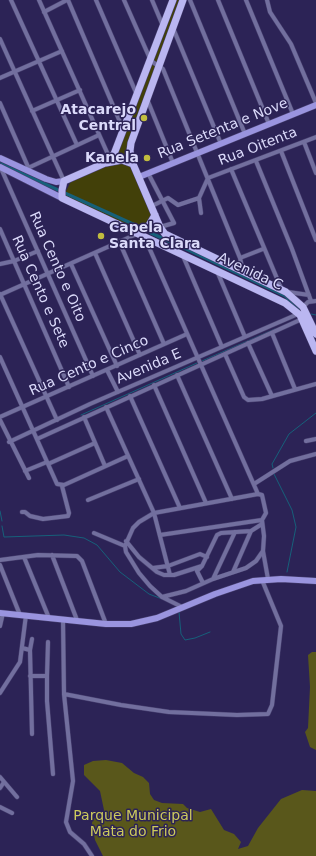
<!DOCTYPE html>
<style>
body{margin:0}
canvas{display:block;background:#2c2356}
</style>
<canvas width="316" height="856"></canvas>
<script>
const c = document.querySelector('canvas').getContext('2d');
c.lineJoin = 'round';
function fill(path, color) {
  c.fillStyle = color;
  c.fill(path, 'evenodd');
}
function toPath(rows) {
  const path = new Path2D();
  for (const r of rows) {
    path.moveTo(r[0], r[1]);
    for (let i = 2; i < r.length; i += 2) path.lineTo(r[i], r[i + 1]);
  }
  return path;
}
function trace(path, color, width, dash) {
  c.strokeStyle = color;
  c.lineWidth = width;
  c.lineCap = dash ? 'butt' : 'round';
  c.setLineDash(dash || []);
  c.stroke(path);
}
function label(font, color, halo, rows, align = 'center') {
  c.font = font + ' "DejaVu Sans",sans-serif';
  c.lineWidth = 3;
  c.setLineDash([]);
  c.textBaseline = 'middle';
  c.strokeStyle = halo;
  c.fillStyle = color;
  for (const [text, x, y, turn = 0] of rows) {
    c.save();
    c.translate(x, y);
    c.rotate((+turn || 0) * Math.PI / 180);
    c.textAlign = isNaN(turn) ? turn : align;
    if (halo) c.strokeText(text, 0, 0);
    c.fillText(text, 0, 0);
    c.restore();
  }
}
const green = toPath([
 [174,0,182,0,128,154,125,157,121,158,130,166,152,217,143,228,136,229,64,196,70,183,75,178,107,162]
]);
const forest = toPath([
 [312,652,316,652,316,750,310,747,305,732,308,728,310,687,308,655],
 [106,760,122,763,134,773,143,777,149,783,150,794,154,800,162,803,183,804,187,808,200,812,211,809,224,830,234,834,241,842,238,849,248,846,258,828,281,799,302,790,316,791,316,856,103,856,95,840,92,823,93,819,103,814,104,810,100,791,84,775,84,765,93,761]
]);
const water = toPath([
 [171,240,285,295,299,308,304,315,284,297,170,243]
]);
const stream = toPath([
 [311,314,316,315],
 [202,361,275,329],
 [81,415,197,363],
 [273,468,272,464,289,434,316,413],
 [274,474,292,510,296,527,287,572],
 [0,511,2,521],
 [2,526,4,537,64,535,84,538,97,545,120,572,149,594,162,599],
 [179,612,181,634,185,640,195,638,210,632]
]);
const canal = toPath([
 [1,164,144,229],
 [151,233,175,244]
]);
const street = toPath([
 [11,0,77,145],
 [39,0,110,159],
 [68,0,123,129],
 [96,0,137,95],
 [124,0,151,61,163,69,240,258,243,271],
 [152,0,163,26],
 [190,0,245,134],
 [218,0,269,124],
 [246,0,293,114],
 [267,0,270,12,291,44,316,103],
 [44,12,67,0],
 [173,28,221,144],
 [0,39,64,181],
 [0,78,62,51],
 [147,99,173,163],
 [0,103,29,169],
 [32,111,80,90],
 [304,142,316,173],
 [281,151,316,240],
 [256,161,292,249,311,301],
 [0,166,93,376],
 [28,168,99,135],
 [231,169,281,288],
 [148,173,174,223,160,227],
 [152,206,168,198,178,205,199,198],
 [201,213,199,198,208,178,316,137],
 [0,229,69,387],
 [144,236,258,494],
 [119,241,164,344],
 [95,253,140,355],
 [183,256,222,347],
 [240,258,263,249],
 [0,264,14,261,38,251],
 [71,264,117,366],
 [217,271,245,337],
 [288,292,309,295],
 [0,294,57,420],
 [0,295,139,233],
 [303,307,308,302,316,301],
 [272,333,295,389],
 [248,343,272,396],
 [225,354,244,397,248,400,262,399,316,384],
 [0,357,57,484,64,485,128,456],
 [107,370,118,392],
 [177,375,232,499],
 [154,385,206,503],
 [130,396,180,508],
 [106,407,154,513,170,575],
 [0,417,187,334],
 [84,417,105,466],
 [0,420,29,478],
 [37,439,302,319],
 [306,441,316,439],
 [9,442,90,404,298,314],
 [48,464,95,443],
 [25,471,47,462],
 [254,484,290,461,316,454],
 [88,500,139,479],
 [22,512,25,512,30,516,43,519,68,516,69,513,62,486],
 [94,533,125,546],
 [160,535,262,520],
 [126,541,139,557,157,572,164,575,174,575,202,566],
 [52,555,77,620],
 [24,557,49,618],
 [0,560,38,555,77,556,82,561,106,624],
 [0,565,20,615],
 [153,568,168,566,200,554,207,557],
 [233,572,251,531,262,524],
 [213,579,235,532],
 [203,583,197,571,202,566,217,535,221,533,251,531],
 [162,597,186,591,213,579,246,568,256,561,263,551],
 [182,607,162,597,150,586,139,573,126,552,125,546,133,528,139,522,154,513,258,494,262,495,266,513,262,520,264,536,263,551,268,579],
 [63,619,64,694,73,781,66,822,70,832,84,844,92,856],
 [0,626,3,613],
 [22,648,30,650,32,734],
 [30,650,32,639],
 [30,676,47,676,47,701,53,774],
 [47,676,48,642],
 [0,693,20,662,26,615],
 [64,694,121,705,169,712,237,715,268,714,272,705,281,626,262,580],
 [0,777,17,797],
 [0,788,4,782],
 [0,807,12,813]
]);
const secondary = toPath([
 [0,158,46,179,56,182,64,181],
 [0,167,62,198],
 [139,177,316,105],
 [0,613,106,624,131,624,157,618,215,594,253,581,281,579,316,581]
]);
const primary = toPath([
 [173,0,114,154,105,163,64,181,62,190,62,198,285,303,300,315,316,351],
 [183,0,131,143,130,151,133,164,160,227,165,234,286,292,303,307,316,334],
 [106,163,122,160,133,164],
 [139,233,148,227,155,215]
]);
const markers = [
 [144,118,4,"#c2bd3f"],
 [147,158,4,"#c2bd3f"],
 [101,236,4,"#c2bd3f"]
];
const poiNames = [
 ["Atacarejo",136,110],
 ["Central",136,126],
 ["Kanela",139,158],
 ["Capela",109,228,"left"],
 ["Santa Clara",109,244,"left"]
];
const streetNames = [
 ["Rua Setenta e Nove",223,129,-22],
 ["Rua Oitenta",258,147,-21],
 ["Rua Cento e Oito",57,267,66],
 ["Avenida C",250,272,25],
 ["Rua Cento e Sete",40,292,66],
 ["Rua Cento e Cinco",89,366,-24],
 ["Avenida E",149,367,-23]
];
const parkNames = [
 ["Parque Municipal",133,816],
 ["Mata do Frio",133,832]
];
fill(green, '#424009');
fill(forest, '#59571b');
fill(water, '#16607a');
trace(stream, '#16607a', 1);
trace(canal, '#16607a', 3.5);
trace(street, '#484070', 5);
trace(secondary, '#484070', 7);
trace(primary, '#484070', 8);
trace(street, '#726f9e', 4);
trace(secondary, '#9a94df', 6);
trace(primary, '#bab6f1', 7);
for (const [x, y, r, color] of markers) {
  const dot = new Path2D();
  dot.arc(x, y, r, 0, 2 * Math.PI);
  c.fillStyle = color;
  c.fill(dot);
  trace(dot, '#2c2356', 1.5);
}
label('bold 14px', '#dbdafa', '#2c2356', poiNames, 'right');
label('14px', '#dbdafa', '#2c2356', streetNames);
label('14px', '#cdca5d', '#2c2356', parkNames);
</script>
